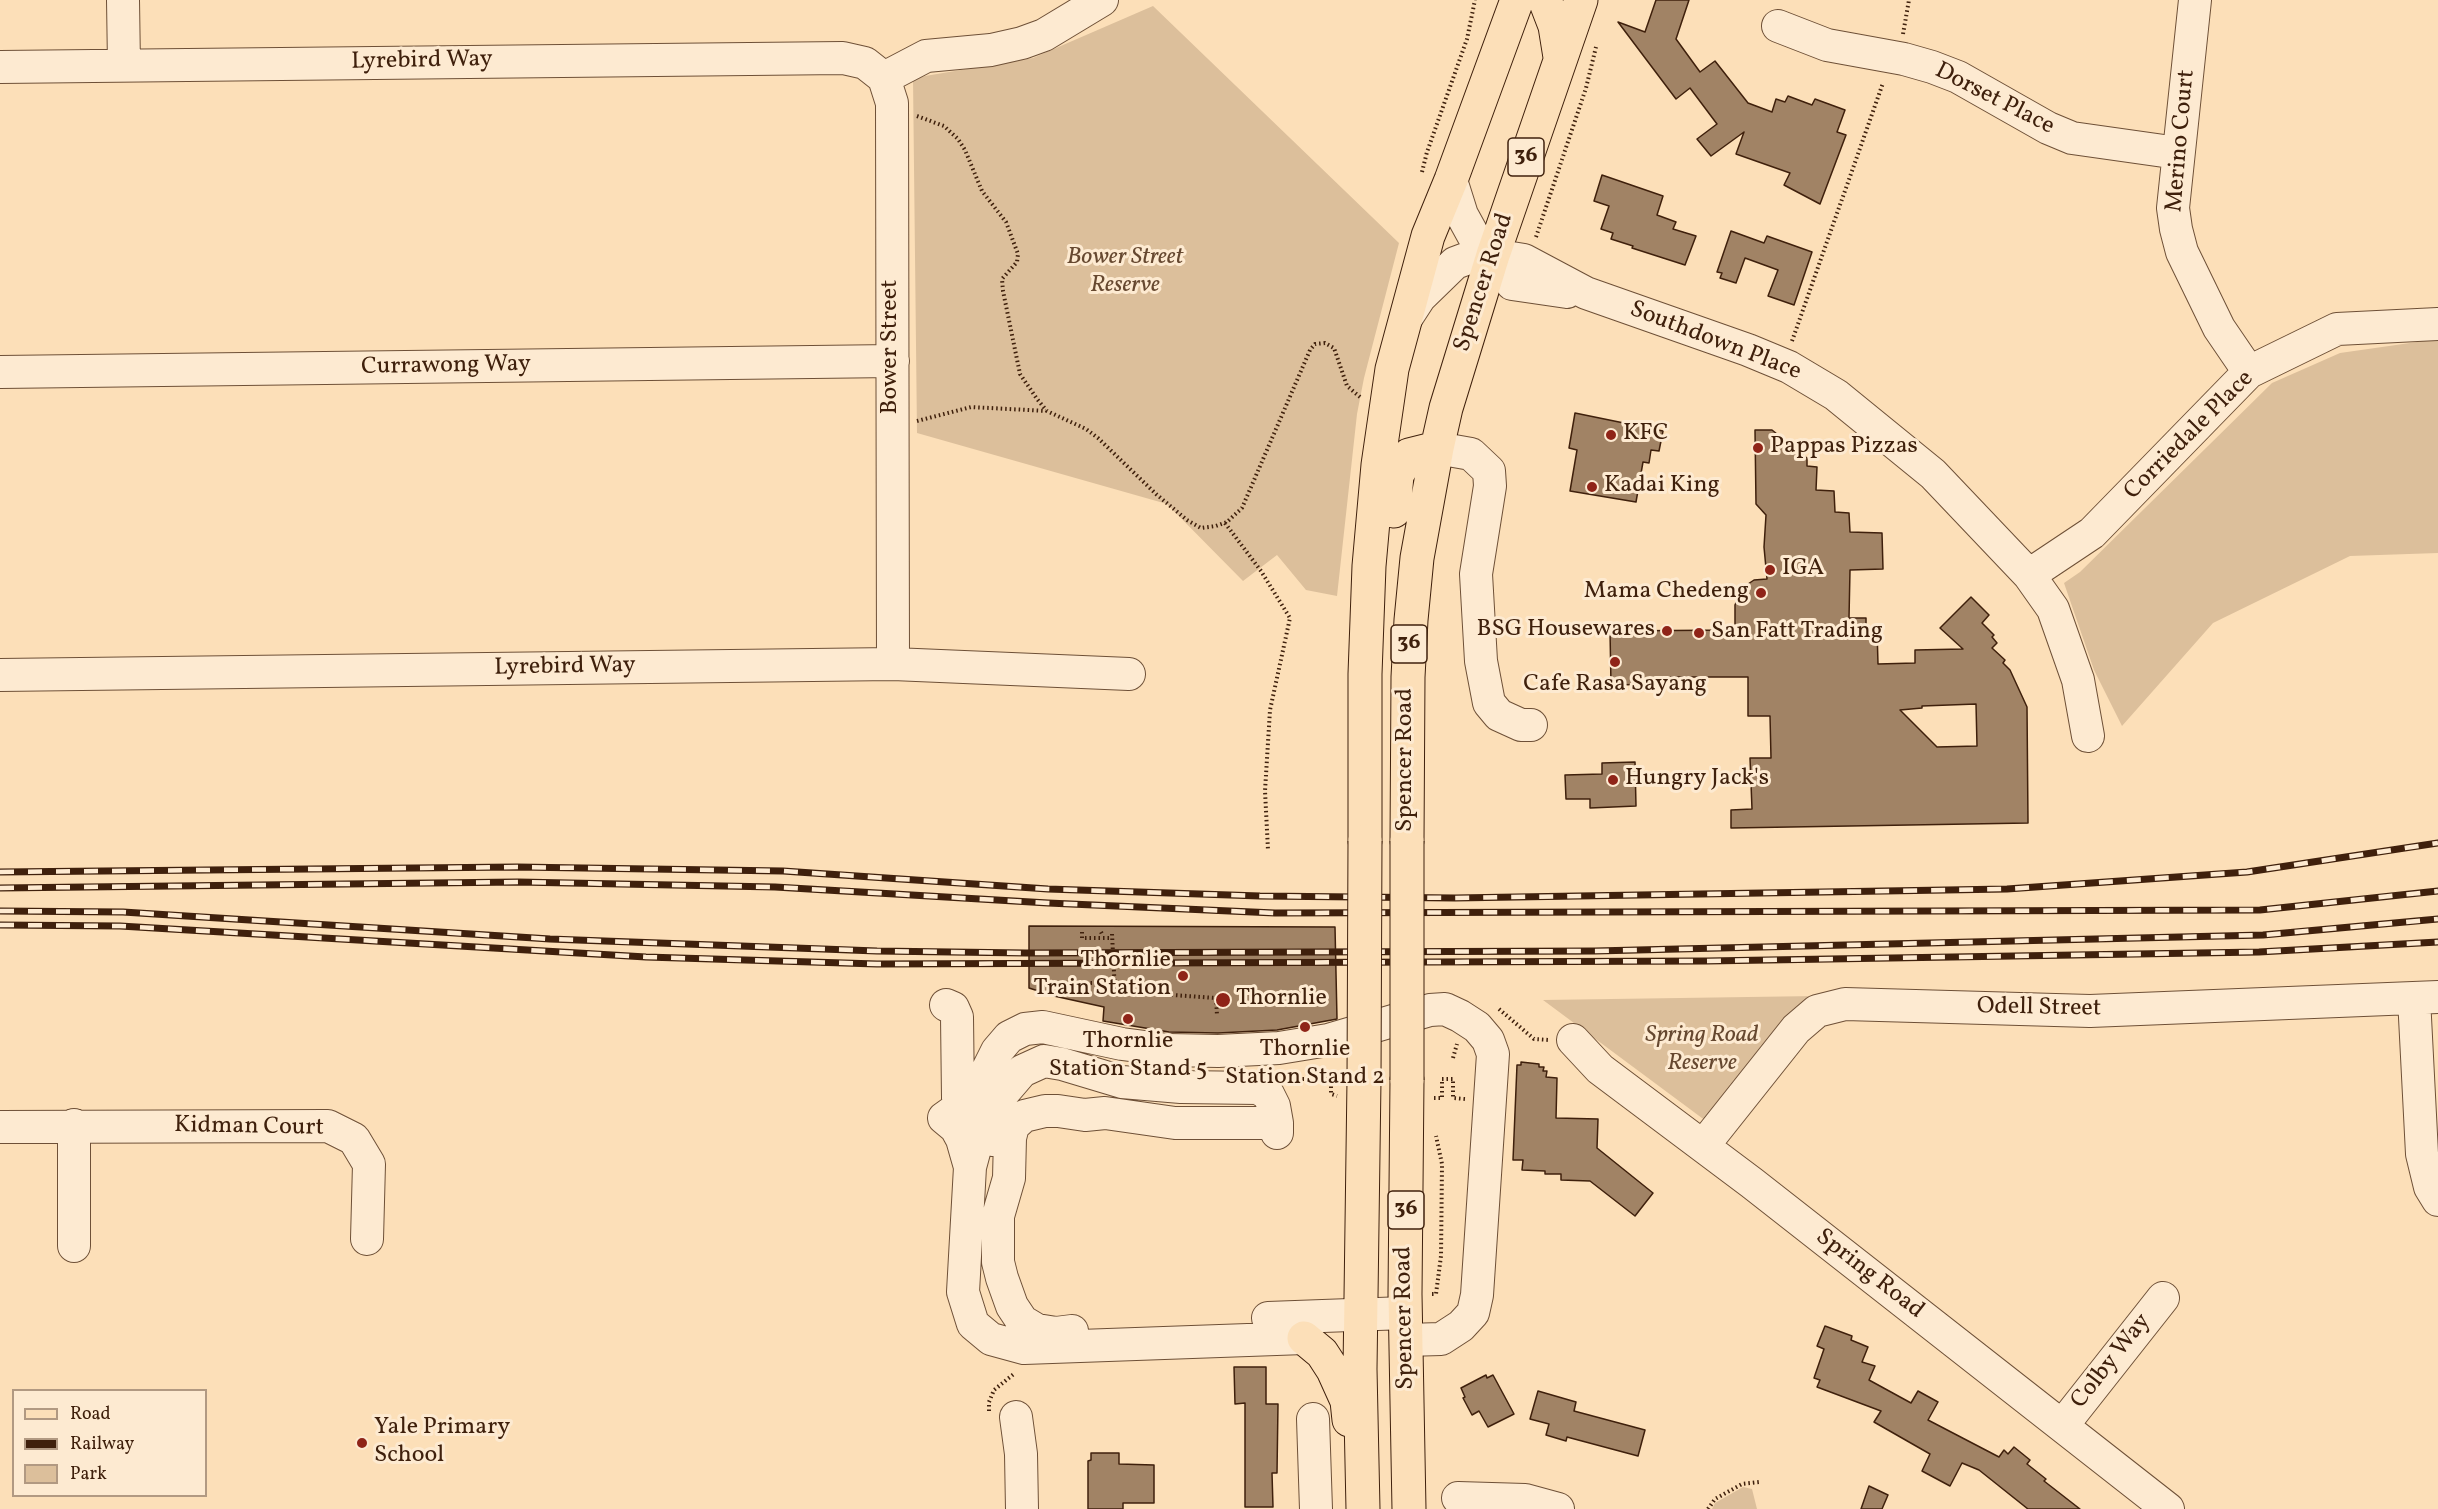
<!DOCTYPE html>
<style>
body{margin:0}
#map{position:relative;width:2438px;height:1509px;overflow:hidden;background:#fcdfb8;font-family:Vollkorn,serif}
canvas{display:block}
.legend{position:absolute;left:12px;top:1389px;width:195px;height:108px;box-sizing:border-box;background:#fdead1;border:2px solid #b19982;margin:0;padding:8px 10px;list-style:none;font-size:18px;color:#3f200c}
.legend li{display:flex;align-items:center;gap:12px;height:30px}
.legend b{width:30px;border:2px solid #b19982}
</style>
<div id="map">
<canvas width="2438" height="1509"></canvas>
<ul class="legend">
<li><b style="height:8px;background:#fcdfb8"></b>Road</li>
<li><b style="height:8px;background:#3f200c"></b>Railway</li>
<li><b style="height:16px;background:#dcbf9b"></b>Park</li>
</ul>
</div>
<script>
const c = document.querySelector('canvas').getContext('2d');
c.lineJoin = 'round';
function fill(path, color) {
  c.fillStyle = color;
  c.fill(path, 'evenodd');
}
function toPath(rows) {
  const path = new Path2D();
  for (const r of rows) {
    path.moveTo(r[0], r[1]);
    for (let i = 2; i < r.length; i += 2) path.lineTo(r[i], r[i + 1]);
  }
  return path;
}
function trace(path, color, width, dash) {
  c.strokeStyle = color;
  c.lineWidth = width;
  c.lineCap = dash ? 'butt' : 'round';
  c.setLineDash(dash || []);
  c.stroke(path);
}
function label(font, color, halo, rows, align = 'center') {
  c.font = font + ' Vollkorn,serif';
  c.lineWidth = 6;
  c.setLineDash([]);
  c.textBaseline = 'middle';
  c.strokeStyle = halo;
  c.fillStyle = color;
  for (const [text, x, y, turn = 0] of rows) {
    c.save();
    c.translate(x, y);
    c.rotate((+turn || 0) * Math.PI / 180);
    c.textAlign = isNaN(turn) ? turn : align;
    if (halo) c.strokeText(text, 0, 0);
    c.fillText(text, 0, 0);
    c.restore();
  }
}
const green = toPath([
 [1153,6,1399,243,1364,378,1357,414,1337,596,1306,590,1277,555,1243,581,1167,504,917,433,913,78,1033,58],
 [2438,339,2438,553,2350,556,2213,623,2122,726,2094,670,2064,583,2080,572,2272,383,2340,353],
 [1817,996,1710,1124,1543,1000],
 [1743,1487,1752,1489,1757,1509,1712,1509,1715,1503]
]);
const building = toPath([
 [1656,0,1689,0,1676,39,1700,72,1715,61,1748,103,1772,112,1776,99,1785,102,1788,96,1812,105,1815,99,1845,110,1837,132,1846,135,1820,204,1784,185,1790,173,1736,154,1744,132,1711,156,1697,139,1717,124,1690,88,1676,99,1618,22,1645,32,1656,0],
 [1602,175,1663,196,1657,215,1676,222,1673,229,1696,236,1685,265,1632,248,1633,246,1611,239,1613,233,1601,229,1609,206,1594,201,1602,175],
 [1731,231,1764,243,1767,236,1812,252,1794,305,1768,296,1778,270,1745,258,1736,283,1720,278,1722,273,1717,272,1731,231],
 [1575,413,1663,431,1659,451,1651,450,1649,463,1643,462,1636,502,1570,491,1577,450,1569,448,1575,413],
 [1755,430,1772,430,1807,458,1807,466,1817,467,1816,490,1834,491,1835,512,1849,513,1850,532,1882,533,1883,569,1850,570,1849,618,1866,618,1866,629,1877,629,1878,664,1915,663,1915,650,1963,649,1940,628,1971,597,1989,615,1982,623,1994,635,1992,637,1997,643,1992,648,2005,660,2003,663,2010,670,2027,707,2028,823,1731,828,1731,810,1752,809,1750,758,1771,758,1770,716,1748,716,1748,677,1665,677,1665,684,1611,685,1610,631,1735,630,1735,605,1742,588,1754,580,1767,579,1764,547,1766,515,1756,504,1755,430],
 [1976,704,1977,746,1937,747,1900,710,1922,708,1922,706,1976,704],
 [1635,762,1636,806,1590,808,1590,799,1566,799,1565,775,1602,774,1602,763,1635,762],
 [1029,926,1335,927,1337,1019,1277,1030,1218,1033,1169,1032,1103,1021,1104,1007,1054,996,1029,988,1029,926],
 [1521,1062,1539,1064,1539,1067,1544,1067,1543,1071,1547,1071,1546,1077,1557,1078,1556,1118,1598,1119,1597,1148,1653,1193,1635,1216,1590,1181,1561,1180,1561,1174,1545,1174,1545,1171,1522,1170,1523,1160,1513,1160,1517,1065,1521,1065,1521,1062],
 [1825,1326,1852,1336,1851,1340,1868,1347,1862,1362,1875,1366,1869,1380,1911,1403,1918,1391,1938,1402,1928,1420,1999,1457,2004,1450,2008,1454,2014,1447,2030,1460,2027,1464,2046,1479,2044,1481,2080,1509,2028,1509,1979,1470,1962,1463,1950,1486,1922,1471,1930,1454,1874,1422,1881,1411,1817,1387,1820,1380,1814,1378,1824,1349,1817,1346,1825,1326],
 [1234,1367,1266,1367,1266,1404,1278,1404,1277,1473,1272,1473,1273,1507,1245,1507,1245,1403,1235,1404,1234,1367],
 [1486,1375,1487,1378,1493,1375,1514,1414,1488,1427,1479,1411,1472,1415,1463,1398,1465,1397,1461,1388,1486,1375],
 [1538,1391,1576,1402,1574,1411,1645,1430,1638,1456,1567,1437,1566,1441,1546,1435,1549,1424,1530,1419,1538,1391],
 [1091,1453,1119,1453,1119,1464,1154,1465,1154,1503,1123,1503,1123,1509,1088,1509,1088,1461,1091,1460,1091,1453],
 [1869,1486,1888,1495,1882,1509,1861,1509,1869,1486]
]);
const path = toPath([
 [1903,34,1909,0],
 [917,116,944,126,958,139,965,150,982,191,1006,222,1018,254,1017,262,1002,279,1003,291,1020,374,1037,399,1047,411,1086,429,1098,438,1156,494,1187,520,1201,528,1216,526,1227,522,1242,508,1310,350,1315,344,1325,343,1334,348,1347,386,1360,397],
 [1422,172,1427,152,1467,39,1475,0],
 [1536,237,1586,88,1596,47],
 [1792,341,1883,83],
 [917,421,971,407,1046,411],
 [1225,523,1261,571,1290,618,1270,710,1265,791,1268,850],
 [1082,932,1082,938,1112,938],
 [1101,932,1102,934],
 [1103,983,1103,990],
 [1083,989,1083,983,1114,983],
 [1158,994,1216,998,1217,1015],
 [1499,1009,1534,1039,1549,1040],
 [1453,1058,1457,1044],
 [1298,1079,1331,1079,1331,1094,1337,1096],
 [1434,1098,1442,1098,1442,1079,1453,1079,1453,1098,1465,1099],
 [1432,1294,1436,1294,1441,1256,1442,1164,1436,1136],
 [989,1411,989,1402,994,1390,1015,1373],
 [1708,1509,1715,1499,1742,1484,1759,1482]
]);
const minor = toPath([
 [123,0,124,65],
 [2195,0,2173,208,2176,229,2182,252,2219,328,2249,372],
 [1778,26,1827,45,1904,59,1932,67,1958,77,2048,128,2072,138,2178,153],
 [0,67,843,58,865,63,884,78,892,103,893,664],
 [884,78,926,56,991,50,1022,43,1044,35,1102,0],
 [1451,180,1462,215,1473,235,1493,255,1512,284,1567,292],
 [1407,317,1420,297,1455,263,1471,257,1493,255,1524,260,1586,293,1748,350,1789,367,1836,395,1933,474,2029,575,2053,609,2078,680,2088,736],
 [0,372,893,361],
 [1437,448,1471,454,1489,471,1490,486,1476,574,1481,661,1489,703,1499,715,1521,725,1531,725],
 [2029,575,2092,533,2249,372,2337,329,2438,324],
 [0,675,893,664,1129,674],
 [2414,998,2422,1154,2430,1187,2438,1200],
 [946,1005,953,1008,957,1017,958,1098,963,1113],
 [1573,1040,1600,1069,1752,1183,2168,1509],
 [983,1123,992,1106,1022,1071,1044,1061,1062,1064,1122,1082,1181,1087,1258,1088,1268,1094,1274,1106,1277,1123],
 [0,1127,328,1126,354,1139,369,1164,367,1239],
 [1703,1146,1796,1029,1817,1011,1845,1004,2090,1011,2438,997],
 [970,1167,962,1139,956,1128,944,1118,951,1113,963,1113,981,1126,993,1140],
 [74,1246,74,1125],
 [1268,1318,1405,1313],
 [1072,1331,1056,1333,1037,1330,1022,1321,1012,1306,1002,1278,998,1262,998,1216,1009,1178,1010,1138,1013,1126,1024,1116,1045,1111,1058,1111,1085,1115,1105,1113,1175,1123,1277,1123,1277,1133],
 [1304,1338,1024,1348,991,1339,973,1324,963,1292,970,1167,981,1126,986,1073,997,1051,1009,1037,1025,1029,1043,1027,1122,1044,1168,1050,1218,1051,1279,1048,1328,1040,1430,1010,1445,1009,1460,1016,1477,1027,1488,1040,1493,1054,1477,1295,1473,1313,1461,1326,1441,1339,1406,1340],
 [1016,1417,1021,1454,1022,1509],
 [1313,1419,1316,1509],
 [2062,1426,2163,1298],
 [1458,1498,1525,1500,1558,1509]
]);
const major = toPath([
 [1545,0,1555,26,1560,57],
 [1394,511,1397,475,1409,455,1437,448],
 [1365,841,1365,674,1369,566,1378,465,1392,369,1428,236,1451,180,1517,0],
 [1407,841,1408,677,1411,620,1417,558,1437,448,1446,408,1493,255,1581,0],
 [1407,1080,1405,1294,1409,1509],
 [1304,1338,1322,1353,1333,1370,1347,1401,1349,1420],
 [1363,1509,1360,1369,1364,1080]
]);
const rail = toPath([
 [0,872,517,867,783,871,1048,889,1260,896,1455,898,2007,889,2247,872,2438,843],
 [0,888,518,882,775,887,1048,903,1275,913,2260,910,2438,891],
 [0,911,123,912,550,939,877,951,1026,953,1595,951,2263,935,2438,919],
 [0,925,120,926,646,957,877,964,1707,961,2259,952,2438,942]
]);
const pathBridge = toPath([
 [1112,934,1115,992]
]);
const majorBridge = toPath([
 [1407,841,1407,1080],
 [1364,1080,1365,841]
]);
const markers = [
 [1611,435,6,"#8f2418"],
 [1758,448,6,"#8f2418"],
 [1592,487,6,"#8f2418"],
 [1770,570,6,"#8f2418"],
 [1761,593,6,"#8f2418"],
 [1667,631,6,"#8f2418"],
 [1699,633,6,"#8f2418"],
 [1615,662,6,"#8f2418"],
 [1613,780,6,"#8f2418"],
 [1183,976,6,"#8f2418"],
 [1223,1000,8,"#8f2418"],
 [1128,1019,6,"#8f2418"],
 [1305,1027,6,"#8f2418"],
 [362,1443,6,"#8f2418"]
];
const shields = [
 [1526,157,36],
 [1409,644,36],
 [1406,1210,36]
];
const shieldNames = [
 ["36",1526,157],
 ["36",1409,644],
 ["36",1406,1210]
];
const streetNames = [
 ["Lyrebird Way",422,62,-1],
 ["Dorset Place",1994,100,27],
 ["Merino Court",2182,141,-85],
 ["Spencer Road",1485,283,-72],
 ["Southdown Place",1715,342,21],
 ["Bower Street",892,347,-90],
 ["Currawong Way",446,367,-1],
 ["Corriedale Place",2190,436,-45],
 ["Lyrebird Way",565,668,-1],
 ["Spencer Road",1407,760,-90],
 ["Odell Street",2039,1009,1],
 ["Kidman Court",249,1128,1],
 ["Spring Road",1869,1275,38],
 ["Spencer Road",1406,1318,-91],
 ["Colby Way",2112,1362,-52]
];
const parkNames = [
 ["Bower Street",1125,259],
 ["Reserve",1125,287],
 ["Spring Road",1702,1037],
 ["Reserve",1702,1065]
];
const poiNames = [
 ["KFC",1623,435],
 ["Pappas Pizzas",1770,448],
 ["Kadai King",1604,487],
 ["IGA",1782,570],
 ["Mama Chedeng",1749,593,"right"],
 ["BSG Housewares",1655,631,"right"],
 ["San Fatt Trading",1711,633],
 ["Cafe Rasa Sayang",1615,686,"center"],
 ["Hungry Jack's",1625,780],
 ["Thornlie",1171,962,"right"],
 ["Train Station",1171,990,"right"],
 ["Thornlie",1236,1000],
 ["Thornlie",1128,1043,"center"],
 ["Station Stand 5",1128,1071,"center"],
 ["Thornlie",1305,1051,"center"],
 ["Station Stand 2",1305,1079,"center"],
 ["Yale Primary",374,1429],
 ["School",374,1457]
];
fill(green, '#dcbf9b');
fill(building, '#a18365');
trace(building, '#3f200c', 1.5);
trace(minor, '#6e5037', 34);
trace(major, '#3f200c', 35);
trace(path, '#3f200c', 4, [1.5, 3]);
trace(minor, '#fdead1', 32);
trace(major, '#fcdfb8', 33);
trace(rail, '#3f200c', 7);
trace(rail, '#fdead1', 4.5, [14]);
trace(majorBridge, '#3f200c', 35, []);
trace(pathBridge, '#3f200c', 4, [1.5, 3]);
trace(majorBridge, '#fcdfb8', 33);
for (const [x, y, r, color] of markers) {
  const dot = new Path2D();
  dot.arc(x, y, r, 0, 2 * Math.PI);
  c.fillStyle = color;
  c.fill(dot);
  trace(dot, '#fdead1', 2);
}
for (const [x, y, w] of shields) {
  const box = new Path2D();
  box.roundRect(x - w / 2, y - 19, w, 38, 4.5);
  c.fillStyle = '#fdead1';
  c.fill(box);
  trace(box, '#3f200c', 1.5);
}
label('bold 22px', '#3f200c', null, shieldNames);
label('24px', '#3f200c', '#fdead1', streetNames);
label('italic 24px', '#664830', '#fdead1', parkNames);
label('24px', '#3f200c', '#fdead1', poiNames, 'left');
</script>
